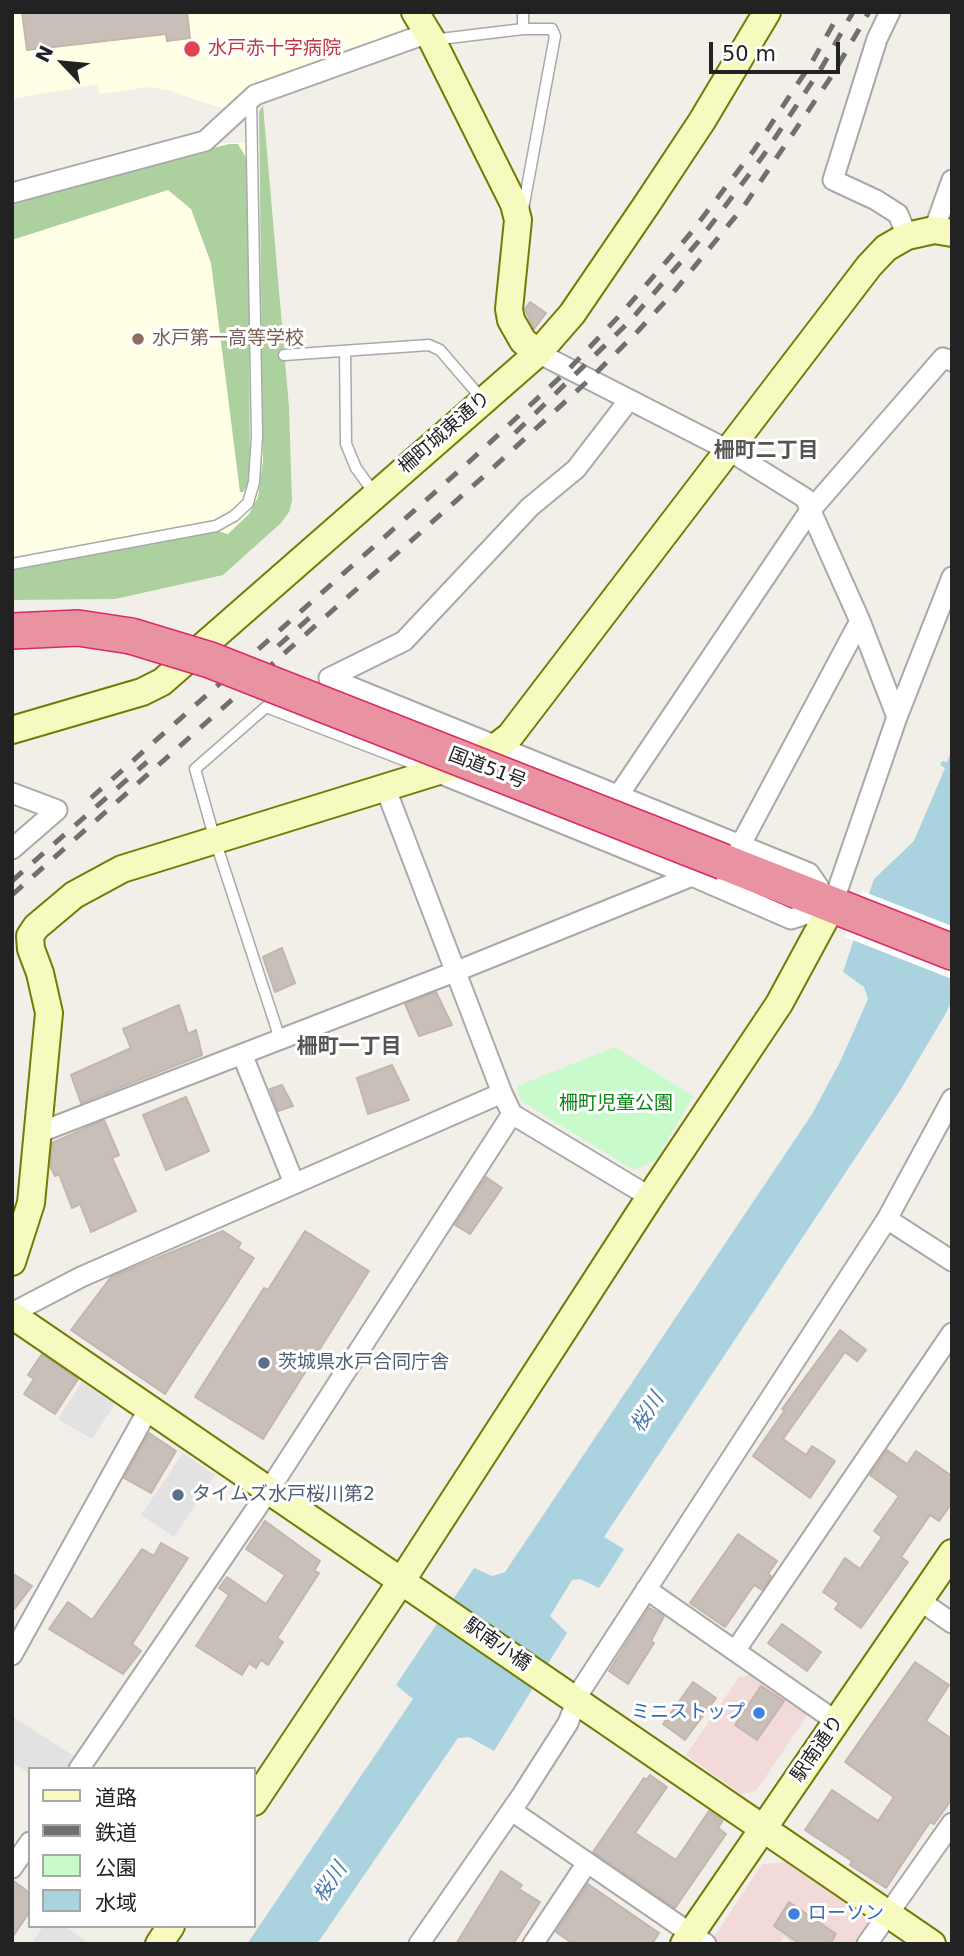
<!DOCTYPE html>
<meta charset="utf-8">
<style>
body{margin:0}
#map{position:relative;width:964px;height:1956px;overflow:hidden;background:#f2efe9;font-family:"DejaVu Sans","Noto Sans JP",sans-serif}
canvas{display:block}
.frame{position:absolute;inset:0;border:14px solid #222;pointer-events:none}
.legend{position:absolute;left:28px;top:1767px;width:228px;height:161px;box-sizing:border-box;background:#fff;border:2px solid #a7a7a7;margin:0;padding:9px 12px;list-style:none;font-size:21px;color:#222}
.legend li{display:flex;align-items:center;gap:14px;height:35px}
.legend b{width:35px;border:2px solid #a7a7a7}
.north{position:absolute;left:28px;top:28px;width:70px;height:70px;-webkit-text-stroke:5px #fff;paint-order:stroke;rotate:296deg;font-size:19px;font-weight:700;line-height:28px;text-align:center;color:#222}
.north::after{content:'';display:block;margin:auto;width:24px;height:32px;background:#222;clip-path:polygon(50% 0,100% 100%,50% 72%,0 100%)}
.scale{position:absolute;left:709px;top:42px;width:131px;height:32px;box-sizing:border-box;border:4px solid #222;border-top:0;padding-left:9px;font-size:21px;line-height:24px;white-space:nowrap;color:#222;-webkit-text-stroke:5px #fff;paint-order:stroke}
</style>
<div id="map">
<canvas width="964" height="1956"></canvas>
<div class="frame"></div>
<ul class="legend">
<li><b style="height:9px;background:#f7fabf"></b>道路</li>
<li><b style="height:9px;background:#707070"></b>鉄道</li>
<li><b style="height:19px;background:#c8facc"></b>公園</li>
<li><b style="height:19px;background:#aad3df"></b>水域</li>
</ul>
<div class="north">N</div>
<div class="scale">50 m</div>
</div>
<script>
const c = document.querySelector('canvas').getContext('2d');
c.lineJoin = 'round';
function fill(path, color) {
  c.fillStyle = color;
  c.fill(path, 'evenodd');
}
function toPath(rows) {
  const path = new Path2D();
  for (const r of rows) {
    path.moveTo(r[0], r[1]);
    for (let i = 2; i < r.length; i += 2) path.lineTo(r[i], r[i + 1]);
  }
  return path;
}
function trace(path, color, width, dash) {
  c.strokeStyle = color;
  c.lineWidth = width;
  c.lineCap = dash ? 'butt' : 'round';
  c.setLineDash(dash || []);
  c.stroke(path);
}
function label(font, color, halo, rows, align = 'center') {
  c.font = font + ' "DejaVu Sans","Noto Sans JP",sans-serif';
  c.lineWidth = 6;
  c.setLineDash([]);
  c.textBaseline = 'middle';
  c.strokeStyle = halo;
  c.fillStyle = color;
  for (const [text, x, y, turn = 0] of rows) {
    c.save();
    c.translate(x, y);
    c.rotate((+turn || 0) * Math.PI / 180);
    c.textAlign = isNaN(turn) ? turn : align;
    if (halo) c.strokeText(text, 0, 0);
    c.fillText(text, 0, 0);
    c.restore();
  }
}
const commercial = toPath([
 [756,1674,810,1711,756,1791,741,1794,686,1755,739,1677],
 [788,1862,867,1918,868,1923,854,1944,794,1944,784,1937,779,1944,718,1944,712,1940,762,1864]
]);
const education = toPath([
 [12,12,398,12,409,34,230,111,168,90,148,87,99,94,98,84,12,99],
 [227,143,260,143,264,492,255,512,224,543,12,578,12,225,212,145]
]);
const forest = toPath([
 [263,105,289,407,292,501,289,512,281,523,223,575,115,599,12,600,12,570,218,531,228,534,249,514,258,497,263,461,259,112],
 [229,144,238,144,248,161,250,474,247,486,243,492,240,492,211,263,191,209,168,190,12,240,12,201]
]);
const park = toPath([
 [615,1047,693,1096,656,1160,634,1170,521,1101,517,1086]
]);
const parking = toPath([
 [82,1382,115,1404,92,1439,58,1419],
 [183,1453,215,1475,174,1537,141,1515],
 [12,1716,77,1758,70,1769,30,1769,30,1774,12,1762],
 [43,1926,64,1926,90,1944,32,1944]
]);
const water = toPath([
 [952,749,952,1000,946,1013,901,1089,604,1537,624,1549,611,1570,599,1588,580,1579,572,1580,550,1616,567,1633,494,1751,469,1737,458,1738,317,1944,247,1944,413,1699,396,1685,474,1568,492,1576,505,1572,812,1114,840,1062,868,999,864,987,843,972,874,879,914,841,945,768,940,765,942,761,947,762]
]);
const pier = toPath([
 [862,891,952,926,952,979,845,937]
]);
const building = toPath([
 [22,12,187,12,190,38,167,41,166,34,27,50,22,12],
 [530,302,546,313,534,329,525,309,530,302],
 [282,948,295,983,275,992,263,957,282,948],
 [436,992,452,1025,419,1036,405,1004,436,992],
 [179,1005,188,1034,196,1030,202,1055,81,1103,71,1075,131,1048,123,1029,179,1005],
 [392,1065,409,1100,368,1114,357,1078,392,1065],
 [282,1085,293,1106,278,1111,270,1089,282,1085],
 [186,1097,209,1151,166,1170,143,1115,186,1097],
 [104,1120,119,1155,112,1158,136,1211,91,1232,80,1204,72,1208,59,1174,55,1176,50,1166,52,1143,104,1120],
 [486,1177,502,1188,470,1234,455,1225,486,1177],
 [223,1231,241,1243,238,1248,254,1258,165,1394,71,1330,111,1277,223,1231],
 [305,1231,369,1271,263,1439,195,1397,264,1288,268,1290,305,1231],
 [840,1330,866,1350,857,1361,845,1352,783,1439,806,1455,812,1446,835,1461,810,1498,753,1456,785,1410,782,1409,840,1330],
 [42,1354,78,1379,55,1414,24,1394,34,1379,28,1375,42,1354],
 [149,1433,176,1451,151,1493,124,1478,149,1433],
 [887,1450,907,1464,916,1451,952,1476,952,1503,939,1521,930,1515,901,1557,908,1562,861,1628,835,1609,839,1603,823,1592,845,1558,860,1569,882,1537,874,1531,899,1496,870,1475,887,1450],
 [265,1521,320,1561,314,1571,319,1573,277,1638,283,1642,268,1665,261,1660,256,1668,249,1663,242,1675,196,1646,229,1595,219,1588,227,1577,266,1604,285,1575,246,1549,265,1521],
 [738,1534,777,1561,768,1574,771,1576,762,1590,754,1585,725,1627,690,1603,738,1534],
 [161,1543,188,1558,132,1644,141,1651,123,1674,49,1629,68,1602,92,1620,142,1549,154,1556,161,1543],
 [12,1573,32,1586,12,1612,12,1573],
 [649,1608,664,1616,651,1641,654,1643,628,1684,609,1671,649,1608],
 [782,1624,821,1652,807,1671,768,1643,782,1624],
 [915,1662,949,1685,926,1721,952,1739,952,1799,934,1824,930,1822,886,1888,850,1865,852,1861,805,1830,832,1790,878,1821,894,1797,845,1762,915,1662],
 [693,1682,716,1698,685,1740,663,1724,693,1682],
 [761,1686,784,1701,757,1740,735,1725,761,1686],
 [650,1775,667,1787,635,1833,676,1860,709,1811,723,1820,718,1828,726,1834,675,1908,593,1852,644,1778,646,1780,650,1775],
 [501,1871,522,1885,519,1889,540,1902,513,1944,456,1944,501,1871],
 [12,1880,30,1893,30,1911,12,1938,12,1880],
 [588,1884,659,1933,652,1944,573,1944,556,1932,588,1884],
 [789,1902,836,1934,830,1944,800,1944,774,1926,789,1902]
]);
const lane = toPath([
 [523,12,523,29],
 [432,40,523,29,552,29,555,36,523,209],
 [345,351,346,444,356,468,375,494],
 [284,355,429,345,440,350,483,400],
 [12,564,216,526,234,516,248,503,254,482,257,436,251,100],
 [280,1039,215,840,195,769,266,707,427,769]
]);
const street = toPath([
 [890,12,877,39,833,180,876,200,898,214,907,236],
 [12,193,205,141,255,95,428,33],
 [934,230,952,180],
 [538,353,728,450,805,498,860,621,897,717],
 [629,400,576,469,530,507,404,641,329,678,809,873,827,899],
 [434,771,692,876,791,919,831,906],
 [385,787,502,1093,512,1114,650,1197],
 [12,793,57,810,12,849],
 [618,796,809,512,943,358,952,361],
 [741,844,860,621],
 [832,906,897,717,952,577],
 [242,1054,294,1183],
 [38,1133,457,971,692,876],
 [887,1219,952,1261],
 [12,1313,81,1277,502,1093],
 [646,1589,837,1722],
 [919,1600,952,1623],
 [735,1651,952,1333],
 [12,1655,149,1408],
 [79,1769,269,1490,512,1114],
 [512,1811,706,1944],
 [12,1868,30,1842],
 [419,1944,522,1795,568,1723,581,1690,887,1219,952,1099],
 [533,1944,587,1863],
 [867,1944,952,1823]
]);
const secondary = toPath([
 [415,12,432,40,514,204,518,220,509,309,511,320,523,341,538,353],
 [12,730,142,692,162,682,538,353,572,314,647,204,702,121,767,12],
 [12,1262,31,1203,49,1013,40,973,31,949,30,936,36,927,74,895,122,869,458,765,497,746,510,736,869,266,886,248,907,236,934,230,952,233],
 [12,1315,932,1944],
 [254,1802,402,1580,650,1197,779,1004,832,906],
 [159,1944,171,1926],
 [684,1944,952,1553]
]);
const highway = toPath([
 [12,631,78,628,131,636],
 [724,862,952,952]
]);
const rail = toPath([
 [515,433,630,321,698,242,763,156,822,67,853,12],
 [278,646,317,611],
 [91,798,470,461,569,369,621,314,690,234,754,150,812,62,840,12],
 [12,881,147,762],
 [12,895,484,476,590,379,638,331,672,294,744,206,833,74,869,12]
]);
const highwayBridge = toPath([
 [131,636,210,660,724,862]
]);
const markers = [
 [192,49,9,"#e0444e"],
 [138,339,7,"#8d6e63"],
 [264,1363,7,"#5c6f8a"],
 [178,1495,7,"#5c6f8a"],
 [759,1713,7,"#3f7fe0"],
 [794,1914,7,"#3f7fe0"]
];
const healthNames = [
 ["水戸赤十字病院",208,49]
];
const educationNames = [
 ["水戸第一高等学校",152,339]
];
const streetNames = [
 ["柵町城東通り",445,433,-41],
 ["国道51号",487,769,21],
 ["駅南小橋",497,1645,35],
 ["駅南通り",818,1749,-55]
];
const parkNames = [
 ["柵町児童公園",616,1104]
];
const serviceNames = [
 ["茨城県水戸合同庁舎",278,1363],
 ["タイムズ水戸桜川第2",192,1495]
];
const shopNames = [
 ["ミニストップ",745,1713],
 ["ローソン",808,1914,"left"]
];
const neighbourhoodNames = [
 ["柵町二丁目",766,452],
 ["柵町一丁目",349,1048]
];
const waterNames = [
 ["桜川",648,1413,-57],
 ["桜川",331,1883,-56]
];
fill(commercial, '#f2dad9');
fill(education, '#ffffe5');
fill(forest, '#add19e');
fill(park, '#c8facc');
fill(parking, '#e2e2e2');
fill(water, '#aad3df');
fill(pier, '#fff');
fill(building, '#c7bfb8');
trace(building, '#c4b6ab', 2);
trace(lane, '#a9a9a9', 13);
trace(street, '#a9a9a9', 23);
trace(secondary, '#707d05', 30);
trace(highway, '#dc2a67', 38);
trace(lane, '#fff', 10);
trace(street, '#fff', 19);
trace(secondary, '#f7fabf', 26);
trace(highway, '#e892a2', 35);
trace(rail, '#707070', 5, [14, 14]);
trace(highwayBridge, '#dc2a67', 38, []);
trace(highwayBridge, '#e892a2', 35);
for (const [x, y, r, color] of markers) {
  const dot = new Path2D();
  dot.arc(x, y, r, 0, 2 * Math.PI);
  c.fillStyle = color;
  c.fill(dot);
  trace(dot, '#fff', 2.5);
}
label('19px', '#be3a42', '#fff', healthNames, 'left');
label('19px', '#785e54', '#fff', educationNames, 'left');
label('19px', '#222', '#fff', streetNames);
label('19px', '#0c8416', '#fff', parkNames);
label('19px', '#4e5e75', '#fff', serviceNames, 'left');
label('19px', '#366cbe', '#fff', shopNames, 'right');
label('bold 21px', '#555', '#fff', neighbourhoodNames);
label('italic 21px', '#4a7aab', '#fff', waterNames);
</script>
